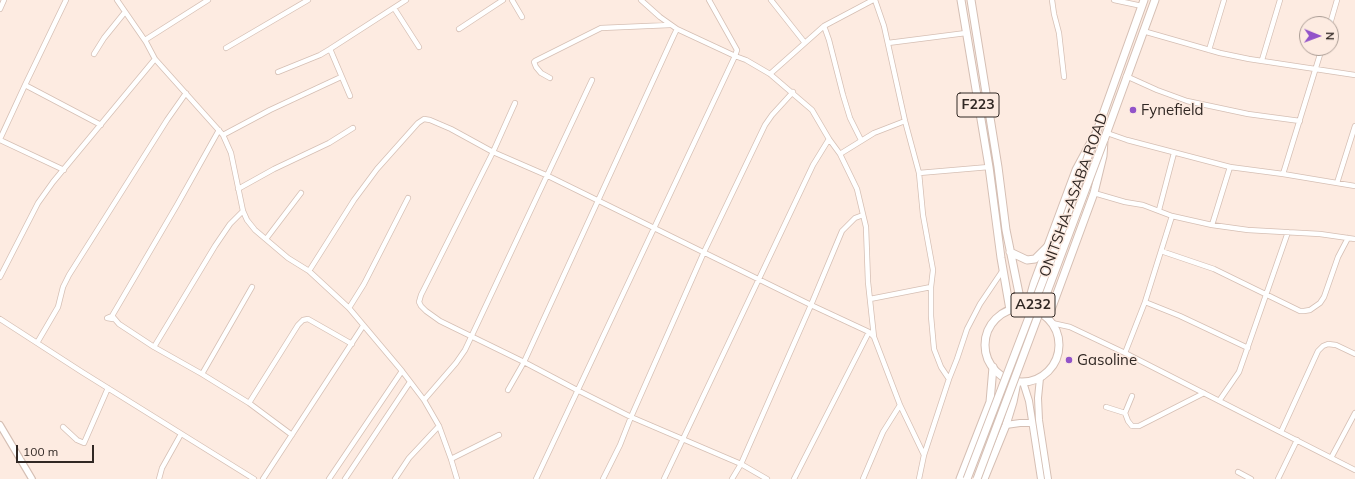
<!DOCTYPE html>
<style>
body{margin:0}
#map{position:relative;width:1355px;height:479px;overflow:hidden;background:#fdebe1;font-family:Mulish,sans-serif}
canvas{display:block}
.north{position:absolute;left:1299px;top:16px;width:40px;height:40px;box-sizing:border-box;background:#fdebe1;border:1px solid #ab9d95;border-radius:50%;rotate:91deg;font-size:11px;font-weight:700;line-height:16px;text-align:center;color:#312824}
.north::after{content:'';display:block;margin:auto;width:14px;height:18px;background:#9253c9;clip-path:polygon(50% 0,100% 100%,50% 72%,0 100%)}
.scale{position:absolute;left:16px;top:445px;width:78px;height:18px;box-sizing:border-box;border:2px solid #312824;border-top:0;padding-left:5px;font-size:12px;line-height:14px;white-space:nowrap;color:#312824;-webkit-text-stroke:3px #fdebe1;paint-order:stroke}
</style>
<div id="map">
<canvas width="1355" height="479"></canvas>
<div class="north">N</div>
<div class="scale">100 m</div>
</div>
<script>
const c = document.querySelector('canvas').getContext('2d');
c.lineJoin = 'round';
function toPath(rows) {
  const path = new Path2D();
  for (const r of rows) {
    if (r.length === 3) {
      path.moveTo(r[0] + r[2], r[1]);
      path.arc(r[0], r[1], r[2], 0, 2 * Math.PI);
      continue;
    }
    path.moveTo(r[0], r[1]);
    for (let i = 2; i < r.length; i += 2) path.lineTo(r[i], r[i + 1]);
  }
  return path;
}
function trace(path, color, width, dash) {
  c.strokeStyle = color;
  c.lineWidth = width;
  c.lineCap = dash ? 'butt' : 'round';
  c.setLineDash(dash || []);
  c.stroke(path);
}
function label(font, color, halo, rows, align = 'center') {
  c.font = font + ' Mulish,sans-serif';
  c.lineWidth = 3;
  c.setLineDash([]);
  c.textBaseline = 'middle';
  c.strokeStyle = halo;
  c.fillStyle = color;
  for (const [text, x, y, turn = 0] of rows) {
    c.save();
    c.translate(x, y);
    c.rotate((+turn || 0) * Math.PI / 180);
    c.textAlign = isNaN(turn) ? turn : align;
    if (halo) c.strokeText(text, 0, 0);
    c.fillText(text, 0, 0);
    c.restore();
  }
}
const minor = toPath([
 [117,0,146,42,155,59,223,135,231,153,243,211,247,220,255,230,288,258,309,271,349,308,402,371,424,400,439,426,451,459,457,479],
 [512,0,522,17],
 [641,0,660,17,677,29,735,56,746,60,770,74,812,110,829,139,840,154,857,189,866,227,868,282,874,337,900,405,924,455,919,479],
 [771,0,805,43],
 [875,0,884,26,905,121,919,173,923,215,933,270,931,287,931,316,934,349,941,367,949,379,924,455],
 [1052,0,1054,14,1059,33,1064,77],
 [1114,0,1142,6],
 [394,8,419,47],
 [0,9,4,0],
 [1330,24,1337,0],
 [824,26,829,40,843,95,850,118,861,140],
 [459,29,503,0],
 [1143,31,1220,53,1249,59,1355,75],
 [145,40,208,0],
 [888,43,966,33],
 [226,48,308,0],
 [330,49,350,96],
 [1209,50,1224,0],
 [94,54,104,38,125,12],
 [1262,60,1280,0],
 [278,72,320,55,330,49,406,0],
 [770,74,824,26,873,0],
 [1126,76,1157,90,1187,101,1248,114,1300,121],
 [550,78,541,73,536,67,534,62,535,61,601,28,670,25],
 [25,85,101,125],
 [515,103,493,152,421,295,419,302,421,306,426,311,440,321,524,362,577,390,631,417,741,464,767,479],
 [1107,133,1127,140,1230,167,1283,174,1355,186],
 [223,135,270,110,341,77],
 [0,139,25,85,66,0],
 [0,140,64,170],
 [840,154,874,133,905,121],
 [919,173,989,167],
 [1283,174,1322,48],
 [1337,183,1355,126],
 [238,189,274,169,329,143,353,128],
 [1094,193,1125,202,1143,205,1172,216,1212,225,1248,230,1320,234,1355,239],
 [1159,210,1174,153],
 [1212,225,1230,167],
 [266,239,301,193],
 [1161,251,1214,269,1300,311,1304,311,1310,310,1320,303,1324,297,1338,257,1348,238],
 [309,271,354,200,377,169,418,123,424,119,430,120,451,129,493,152,546,175,811,305,869,332,874,337],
 [0,277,38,203,53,182,155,59],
 [870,299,931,287],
 [1145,302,1180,316,1248,348],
 [349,308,364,284,408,198],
 [113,317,119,324,154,347,202,374,249,403,292,435],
 [0,319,82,372,254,479],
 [113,319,107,318,112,316,177,205,219,130],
 [1052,323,1070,327,1125,353,1355,470],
 [37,343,58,307,63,287,69,275,167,120,186,93],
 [154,347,215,246,230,224,243,211],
 [1125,353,1145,302,1172,216],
 [202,374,252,287],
 [949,379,957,359,967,329,980,304,1003,270],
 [508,390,524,362,674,35,677,29],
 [1132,396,1125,413,1128,421,1132,426,1139,426,1204,393],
 [424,400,456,363,465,350,592,80],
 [1219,401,1239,372,1288,232],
 [249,403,298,325,303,320,308,319,352,344],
 [1106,407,1125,413],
 [63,427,77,440,84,443,108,388],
 [1281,432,1318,351,1323,346,1328,344,1336,345,1355,354],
 [1331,458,1355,413],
 [451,459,499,435],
 [1238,472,1251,479],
 [159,479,162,468,181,434],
 [263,479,363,326],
 [329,479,402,371],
 [345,479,410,382],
 [395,479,409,458,439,426],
 [536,479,735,56,737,50,709,0],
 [603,479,620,445,631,417,704,252,765,125,772,115,793,92],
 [664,479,813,165,829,139],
 [732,479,741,464,811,305,842,231,855,218,863,215],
 [794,479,869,332],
 [863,479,883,432,900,405],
 [1278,479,1297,440]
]);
const tertiary = toPath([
 [0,425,32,479]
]);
const secondary = toPath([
 [1040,378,1038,398,1039,420,1048,479],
 [1023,382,1029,401,1041,479],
 [1006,425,1020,423,1032,423]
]);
const primary = toPath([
 [961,0,989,167,1001,258,1010,310],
 [971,0,998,167,1006,230,1022,308],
 [1010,252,1027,260,1035,259,1047,247],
 [1022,345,37]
]);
const trunk = toPath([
 [1027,308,1034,283,1076,170,1097,131,1144,0],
 [1048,318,1094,193,1103,156,1104,140,1155,0],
 [960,479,990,402,993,367],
 [984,479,1006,425,1013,402,1017,382]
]);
const trunkBridge = toPath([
 [967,479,1057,244,1097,131],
 [977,479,1104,140]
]);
const markers = [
 [1133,110,4,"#9253c9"],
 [1069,360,4,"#9253c9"]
];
const shields = [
 [978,105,42],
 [1033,305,44]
];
const shieldNames = [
 ["F223",978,105],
 ["A232",1033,305]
];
const poiNames = [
 ["Fynefield",1141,110],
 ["Gasoline",1077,360]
];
const streetNames = [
 ["ONITSHA-ASABA ROAD",1074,195,-70]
];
trace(minor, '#d5bfb4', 6);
trace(tertiary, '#d5bfb4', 8);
trace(secondary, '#d5bfb4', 8);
trace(primary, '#d5bfb4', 9);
trace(trunk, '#d5bfb4', 9);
trace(minor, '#fff', 4.5);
trace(tertiary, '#fff', 5.5);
trace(secondary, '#fff', 6);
trace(primary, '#fff', 7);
trace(trunk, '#fff', 7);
trace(trunkBridge, '#d5bfb4', 9, []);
trace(trunkBridge, '#fff', 7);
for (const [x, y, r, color] of markers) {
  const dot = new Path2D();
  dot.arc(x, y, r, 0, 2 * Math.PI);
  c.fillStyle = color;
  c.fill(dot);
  trace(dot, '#fdebe1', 1.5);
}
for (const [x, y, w] of shields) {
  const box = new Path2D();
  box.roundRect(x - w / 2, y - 12, w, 24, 3);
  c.fillStyle = '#fdebe1';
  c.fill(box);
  trace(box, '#312824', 1);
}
label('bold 14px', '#312824', null, shieldNames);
label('15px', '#312824', '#fdebe1', poiNames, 'left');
label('15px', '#312824', '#fdebe1', streetNames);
</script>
